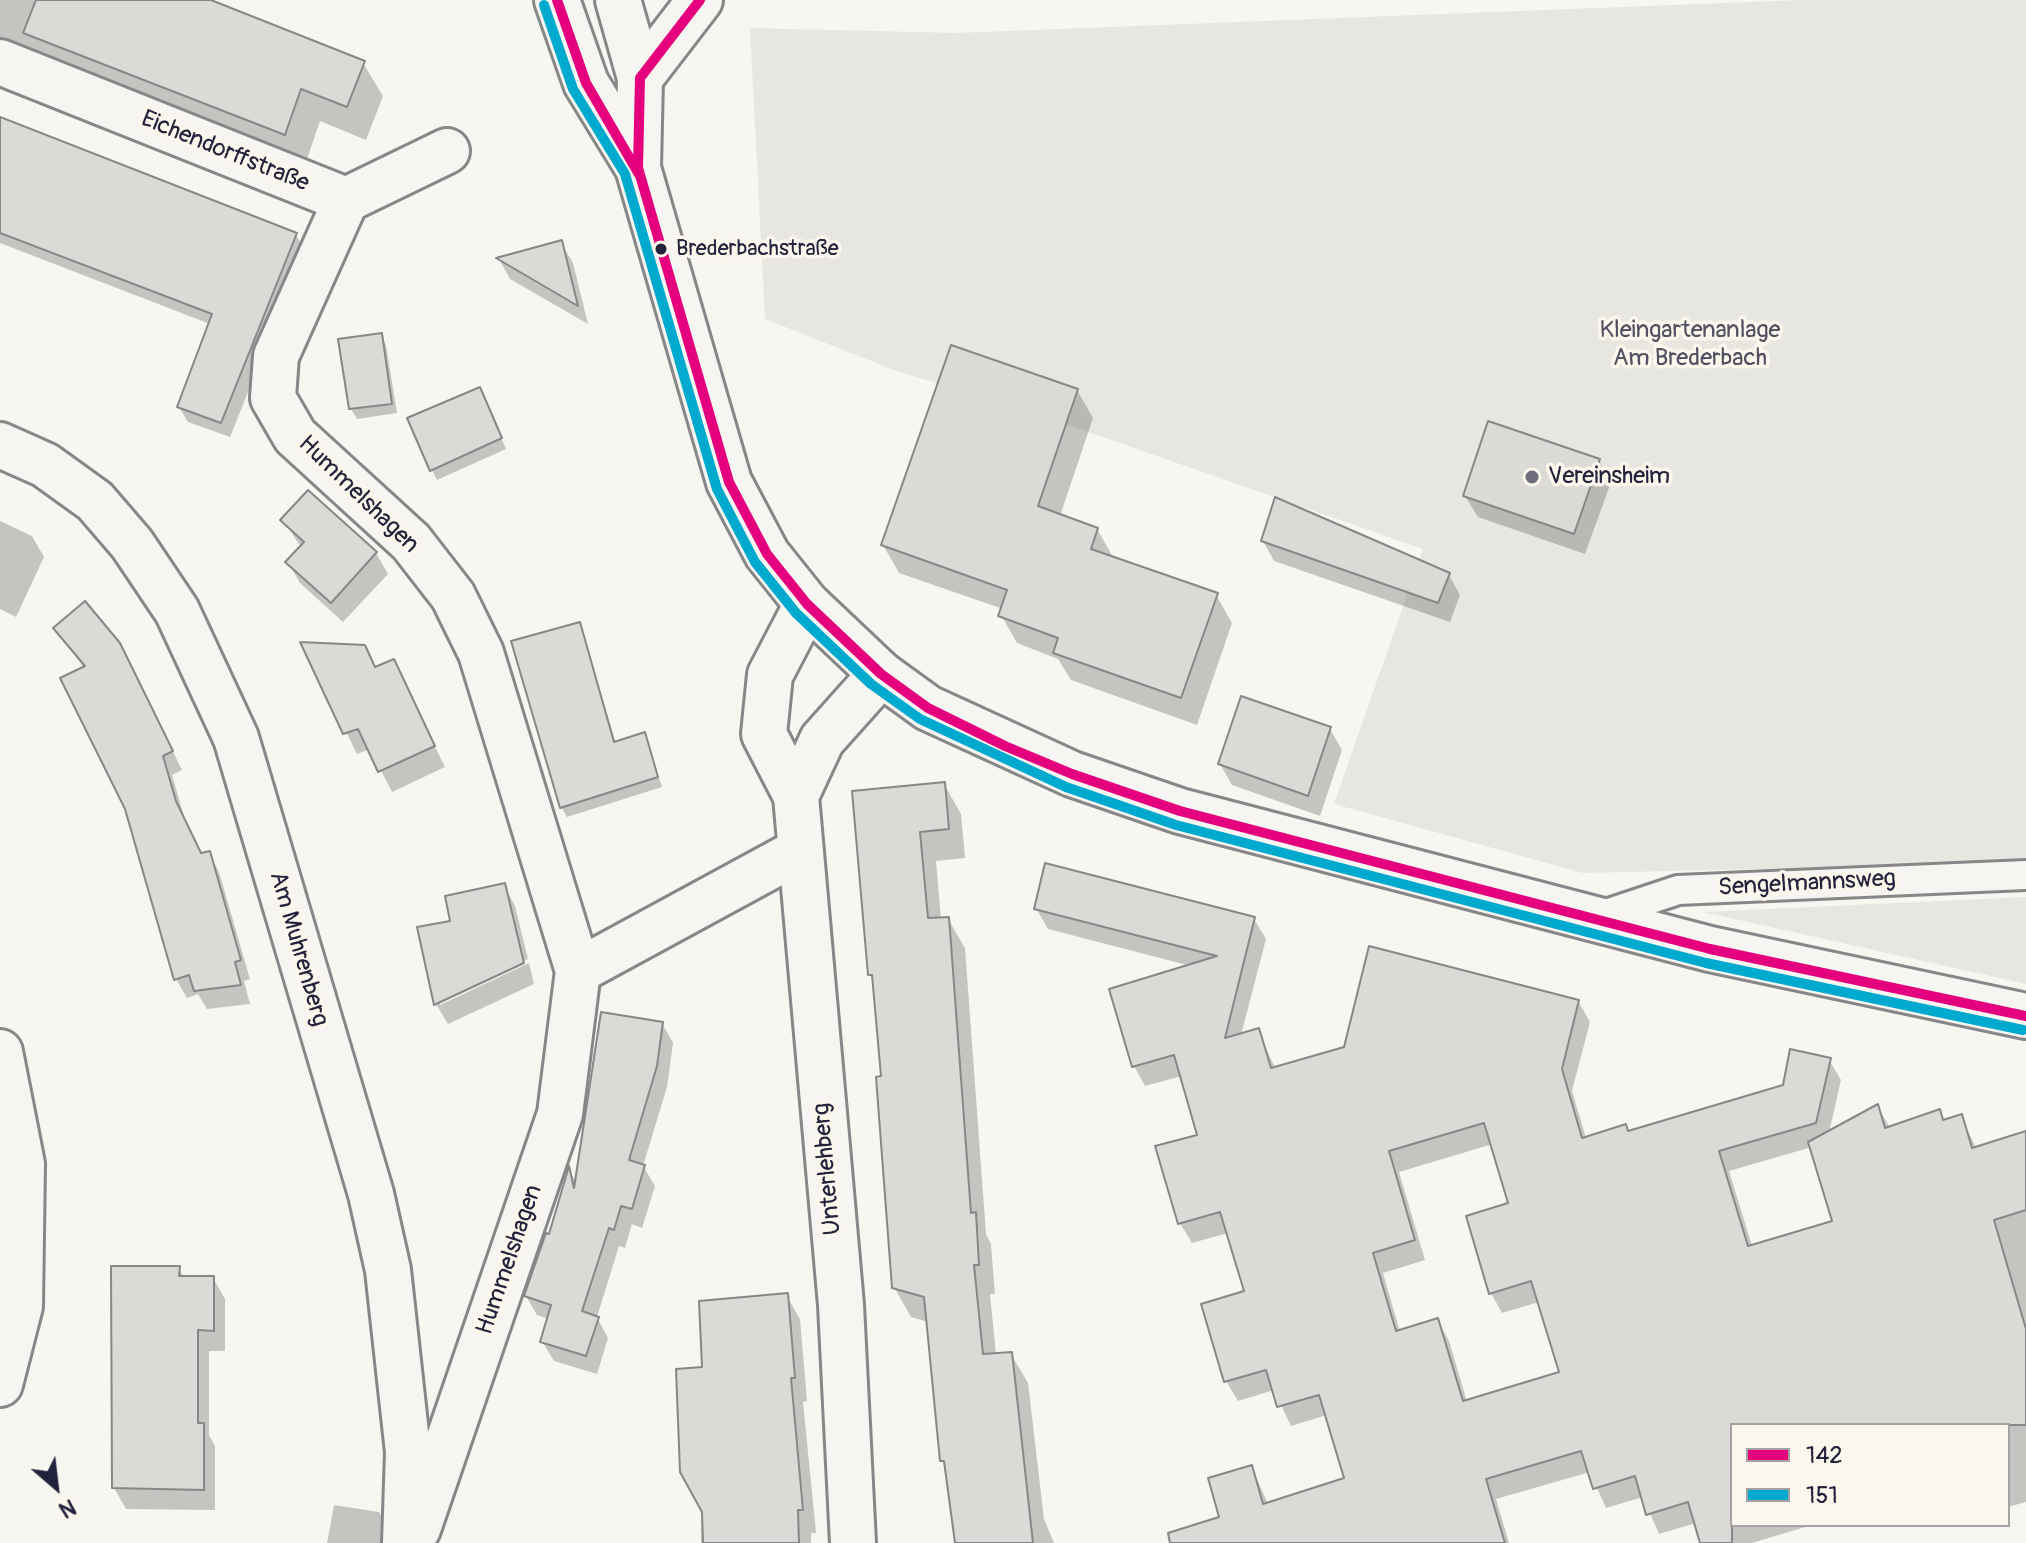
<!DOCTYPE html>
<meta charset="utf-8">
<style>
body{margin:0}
#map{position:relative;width:2026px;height:1543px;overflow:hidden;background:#f8f6f0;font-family:Pangolin,sans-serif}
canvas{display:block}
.legend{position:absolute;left:1730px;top:1423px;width:280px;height:104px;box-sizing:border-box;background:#fbf7ec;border:2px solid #a4a2a5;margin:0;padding:10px 14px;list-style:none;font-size:24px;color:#22223b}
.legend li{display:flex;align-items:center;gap:16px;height:40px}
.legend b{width:40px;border:2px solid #a4a2a5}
.north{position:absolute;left:16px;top:1447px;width:80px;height:80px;-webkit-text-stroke:6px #fbf7ec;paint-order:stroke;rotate:152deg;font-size:22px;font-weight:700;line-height:32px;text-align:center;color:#22223b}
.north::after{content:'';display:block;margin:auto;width:28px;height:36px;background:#22223b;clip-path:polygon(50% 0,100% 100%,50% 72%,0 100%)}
</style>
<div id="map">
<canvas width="2026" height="1543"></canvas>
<ul class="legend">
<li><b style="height:10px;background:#e5007d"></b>142</li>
<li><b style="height:10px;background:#00a9ce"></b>151</li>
</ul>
<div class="north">N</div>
</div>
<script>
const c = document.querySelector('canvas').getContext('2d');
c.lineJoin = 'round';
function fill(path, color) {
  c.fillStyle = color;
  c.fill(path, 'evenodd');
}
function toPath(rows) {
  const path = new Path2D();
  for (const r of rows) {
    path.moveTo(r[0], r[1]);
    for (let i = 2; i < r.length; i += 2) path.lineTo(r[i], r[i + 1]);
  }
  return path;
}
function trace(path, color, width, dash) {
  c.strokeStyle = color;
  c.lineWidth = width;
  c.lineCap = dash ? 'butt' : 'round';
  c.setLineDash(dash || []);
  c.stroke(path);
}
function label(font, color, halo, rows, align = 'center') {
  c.font = font + ' Pangolin,sans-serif';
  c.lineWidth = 7;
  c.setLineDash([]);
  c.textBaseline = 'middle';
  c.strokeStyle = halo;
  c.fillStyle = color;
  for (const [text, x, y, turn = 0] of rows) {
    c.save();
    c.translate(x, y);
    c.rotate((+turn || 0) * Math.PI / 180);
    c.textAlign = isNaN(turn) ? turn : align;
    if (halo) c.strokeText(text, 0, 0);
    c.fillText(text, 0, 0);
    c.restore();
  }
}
const green = toPath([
 [1801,0,2026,0,2026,858,1888,866,1583,873,1334,804,1423,549,1011,405,899,372,765,319,750,28,956,33],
 [2026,897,2026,984,1703,912]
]);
const shadow = toPath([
 [0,0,209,0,363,63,383,96,366,140,320,121,304,168,0,48],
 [0,119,296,235,305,250,230,437,188,422,179,407,210,324,0,243],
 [561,243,573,263,588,324,510,279,499,259],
 [381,335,386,345,397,413,357,419,351,409,340,341],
 [1077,390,1093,418,1060,516,1097,529,1113,557,1216,595,1232,623,1197,725,1071,680,1058,659,1017,643,1001,615,1003,609,899,573,883,545],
 [485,400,506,449,437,480,432,470],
 [1599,461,1611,482,1585,554,1478,517,1465,496],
 [283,520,376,553,388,574,343,622,300,583,288,562,301,547],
 [0,521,32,536,44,557,16,617,0,609],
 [1263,541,1449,575,1460,595,1450,622,1274,561],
 [579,624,616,743,645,735,662,787,567,817,561,807],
 [56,628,130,664,182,770,172,775,186,823,202,855,209,853,219,872,250,979,244,981,250,1004,207,1009,198,994,187,998,176,979,84,668],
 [303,644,364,647,377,669,393,662,445,767,392,792,370,749,357,754],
 [1330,729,1342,750,1320,816,1232,785,1220,764],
 [944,784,961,814,965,858,936,861,941,919,948,919,965,948,986,1234,991,1244,995,1294,990,1294,996,1355,1011,1354,1028,1383,1044,1519,1054,1543,957,1543,947,1469,942,1460,928,1322,911,1317,894,1287,883,1078,875,983,870,974,854,792],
 [504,885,515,906,528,959,440,1001,440,1005,529,963,534,984,448,1024,436,1004,420,928,453,923],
 [1036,908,1254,919,1266,939,1241,1035,1258,1030,1275,1068,1578,1001,1590,1022,1572,1091,1586,1138,1629,1133,1785,1086,1829,1060,1841,1080,1829,1133,1878,1107,1890,1128,1939,1111,1945,1122,1961,1116,1976,1148,2026,1133,2026,1502,2008,1507,2008,1425,1732,1425,1732,1525,1812,1525,1752,1543,1703,1543,1696,1523,1659,1534,1643,1497,1606,1508,1590,1472,1496,1499,1509,1543,1229,1543,1252,1468,1268,1504,1347,1480,1327,1415,1291,1426,1274,1390,1238,1401,1226,1381,1246,1292,1228,1233,1192,1243,1180,1223,1200,1136,1182,1076,1145,1086,1134,1066,1191,966,1048,929],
 [1493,1144,1511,1204,1491,1293,1502,1313,1539,1302,1561,1374,1467,1402,1449,1341,1438,1321,1400,1332,1383,1273,1425,1260,1399,1172],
 [1812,1147,1834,1222,1752,1246,1729,1171],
 [662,1023,673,1043,667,1087,643,1166,655,1186,642,1228,632,1224,625,1248,619,1246,597,1317,608,1338,597,1374,554,1361,542,1341,549,1319,537,1315,526,1296,550,1237,569,1171,577,1183],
 [179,1268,184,1278,213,1278,225,1299,225,1351,209,1351,209,1435,215,1446,215,1510,126,1509,114,1488],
 [786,1295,800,1319,807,1401,803,1402,816,1533,811,1533,811,1543,701,1543,704,1369],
 [334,1505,379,1512,385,1522,382,1543,327,1543]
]);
const building = toPath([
 [36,0,211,0,365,61,347,107,301,89,285,135,23,33,36,0],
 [0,117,297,233,221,423,177,407,212,314,0,233,0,117],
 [562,240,578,306,496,258,562,240],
 [382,333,392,404,349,409,338,339,382,333],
 [951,345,1078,389,1038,506,1098,528,1091,549,1218,593,1181,698,1053,653,1058,638,998,616,1007,590,881,545,951,345],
 [480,387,502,438,430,471,407,418,480,387],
 [1488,421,1600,459,1574,534,1463,496,1488,421],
 [308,490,377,552,331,603,285,562,304,542,280,520,308,490],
 [1275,497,1450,573,1438,603,1261,541,1275,497],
 [85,601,120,643,173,751,163,756,176,801,201,853,210,851,241,960,235,962,241,985,194,991,189,975,174,980,125,809,60,678,85,666,53,628,85,601],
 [580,622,614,742,645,732,658,777,560,808,511,641,580,622],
 [300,642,365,645,375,667,394,659,435,746,378,772,358,729,343,734,300,642],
 [1241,696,1331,727,1308,796,1218,764,1241,696],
 [945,782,949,829,920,832,928,918,949,917,971,1213,976,1212,979,1265,974,1265,983,1354,1012,1352,1033,1543,955,1543,944,1461,940,1461,924,1297,892,1288,876,1077,881,1076,872,975,868,975,852,791,945,782],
 [1045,863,1255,917,1225,1038,1259,1028,1271,1068,1344,1047,1369,946,1579,1000,1562,1069,1582,1138,1626,1124,1628,1131,1783,1085,1790,1049,1831,1058,1816,1123,1719,1151,1748,1246,1832,1221,1808,1142,1878,1104,1885,1128,1940,1109,1943,1120,1962,1114,1972,1148,2026,1131,2026,1210,1994,1220,2026,1329,2026,1425,1732,1425,1732,1543,1700,1543,1688,1502,1646,1515,1635,1476,1593,1489,1581,1451,1486,1479,1505,1543,1170,1543,1168,1533,1219,1517,1208,1478,1252,1465,1263,1504,1344,1478,1319,1395,1277,1407,1266,1370,1224,1382,1201,1304,1244,1291,1220,1212,1178,1224,1155,1146,1197,1135,1174,1055,1132,1067,1109,989,1217,956,1034,909,1045,863],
 [1484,1123,1508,1203,1466,1216,1489,1294,1531,1281,1559,1372,1463,1401,1438,1318,1396,1331,1373,1253,1415,1240,1389,1151,1484,1123],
 [505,883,524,963,434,1005,417,927,450,921,445,896,505,883],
 [601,1012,663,1022,657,1066,629,1160,645,1165,632,1209,621,1206,614,1230,609,1228,582,1311,599,1317,586,1356,540,1342,551,1305,524,1296,546,1233,549,1234,569,1166,574,1188,601,1012],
 [111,1266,180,1266,179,1276,214,1276,214,1331,198,1330,198,1423,204,1423,204,1490,112,1488,111,1266],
 [788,1293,795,1378,791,1378,803,1510,798,1510,799,1543,703,1543,702,1512,680,1472,676,1369,702,1367,699,1301,788,1293]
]);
const lane = toPath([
 [1594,918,1678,890,2026,875]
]);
const street = toPath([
 [0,62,346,200,447,151],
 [346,200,276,356,273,398,295,436,411,542,453,596,481,653,578,971],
 [0,445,45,465,95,501,132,544,177,611,236,738,371,1194,388,1270,408,1452,405,1543],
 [807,604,770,675,764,734,796,796,841,1305,853,1543],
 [796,796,822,740,881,674],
 [0,1052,22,1164,20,1306,0,1384],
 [418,1529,560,1114,578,971,799,851]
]);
const secondary = toPath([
 [557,0,586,83,638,168,729,482,767,554,807,604,881,674,928,708,1072,774,1180,811,1710,949,2026,1016],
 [618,0,640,78,638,168],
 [640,78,700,0]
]);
const bus1 = toPath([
 [557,0,586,83,640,176],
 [700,0,640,78,638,168,729,482,767,554,807,604,881,674,928,708,1005,746,1072,774,1180,811,1710,949,2026,1016]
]);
const bus2 = toPath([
 [544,5,573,89,625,174,717,489,755,562,796,613,871,684,920,719,1066,787,1176,825,1706,963,2023,1030]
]);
const markers = [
 [661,249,7,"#22223b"],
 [1532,477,8,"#6d6c7a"]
];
const busNames = [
 ["Brederbachstraße",676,249]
];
const streetNames = [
 ["Eichendorffstraße",225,152,22],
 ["Hummelshagen",358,495,44],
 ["Sengelmannsweg",1807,884,-3],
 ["Am Muhrenberg",298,949,74],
 ["Unterlehberg",828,1169,-95],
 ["Hummelshagen",510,1260,-71]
];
const parkNames = [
 ["Kleingartenanlage",1690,331],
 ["Am Brederbach",1690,359]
];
const poiNames = [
 ["Vereinsheim",1548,477]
];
fill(green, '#e8e6e0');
fill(shadow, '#0003');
fill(building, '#dbdad7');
trace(building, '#878688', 2);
trace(lane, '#878688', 34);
trace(street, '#878688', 50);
trace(secondary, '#878688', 50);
trace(lane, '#f6f5f1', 28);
trace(street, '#f6f5f1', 44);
trace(secondary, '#f6f5f1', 44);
trace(bus1, '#e5007d', 10);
trace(bus2, '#00a9ce', 10);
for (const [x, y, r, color] of markers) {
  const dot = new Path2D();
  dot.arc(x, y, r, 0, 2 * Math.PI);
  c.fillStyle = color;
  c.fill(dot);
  trace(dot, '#fbf7ec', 3);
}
label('22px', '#22223b', '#fbf7ec', busNames, 'left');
label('24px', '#22223b', '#fbf7ec', streetNames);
label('24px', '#505061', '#fbf7ec', parkNames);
label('24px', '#22223b', '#fbf7ec', poiNames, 'left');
</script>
